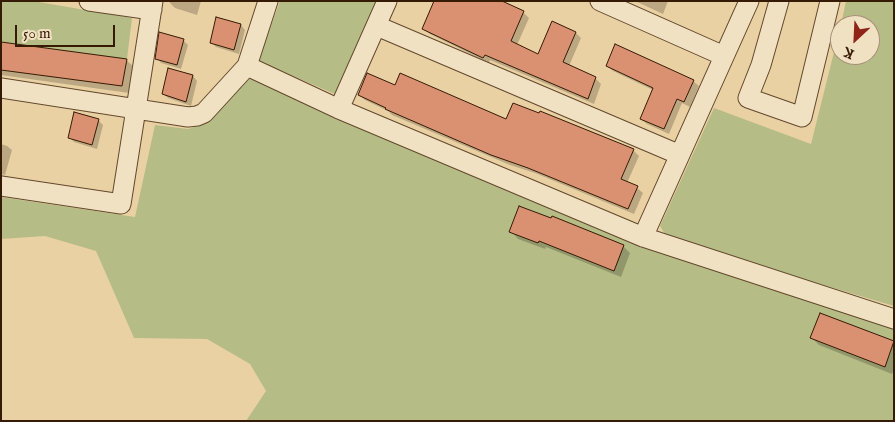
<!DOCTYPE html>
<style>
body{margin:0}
#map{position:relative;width:895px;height:422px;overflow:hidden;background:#ead1a3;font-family:"IM FELL English",serif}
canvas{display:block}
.frame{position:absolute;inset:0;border:2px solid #351a04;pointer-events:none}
.north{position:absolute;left:830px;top:15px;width:50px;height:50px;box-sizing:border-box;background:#f1e1c3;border:1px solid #a69177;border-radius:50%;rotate:205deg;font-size:14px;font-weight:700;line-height:20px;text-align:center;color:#351a04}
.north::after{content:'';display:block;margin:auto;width:18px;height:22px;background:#8f2418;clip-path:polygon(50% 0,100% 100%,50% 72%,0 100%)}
.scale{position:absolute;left:15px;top:25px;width:100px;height:22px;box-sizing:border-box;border:2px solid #351a04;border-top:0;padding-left:6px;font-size:15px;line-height:18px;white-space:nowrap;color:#351a04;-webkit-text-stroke:4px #f1e1c3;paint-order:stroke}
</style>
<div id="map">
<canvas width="895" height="422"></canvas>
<div class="frame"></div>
<div class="north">K</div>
<div class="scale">50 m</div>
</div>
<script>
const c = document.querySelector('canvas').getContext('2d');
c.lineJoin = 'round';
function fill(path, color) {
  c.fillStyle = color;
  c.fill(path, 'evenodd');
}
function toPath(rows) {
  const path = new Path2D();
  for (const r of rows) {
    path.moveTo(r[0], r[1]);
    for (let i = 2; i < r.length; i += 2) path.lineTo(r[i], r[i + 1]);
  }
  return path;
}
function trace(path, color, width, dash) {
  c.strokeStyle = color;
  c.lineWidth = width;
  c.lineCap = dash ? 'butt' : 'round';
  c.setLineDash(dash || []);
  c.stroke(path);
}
const green = toPath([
 [1,1,33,1,132,18,127,59,1,42],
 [280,1,378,1,337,95,258,61],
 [846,1,894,1,894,306,668,239,660,226,714,108,811,144,840,28,840,55,870,55,870,25,841,25],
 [250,78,638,245,894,327,894,421,246,421,266,391,250,364,207,339,134,338,96,251,45,236,1,239,1,197,135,217,155,125,188,129,201,125]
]);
const shadow = toPath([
 [170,1,201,1,197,15,175,8,170,3],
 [635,1,668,1,663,14],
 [523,12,529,18,517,45,539,56,553,23,576,33,581,38,569,66,595,78,601,84,594,104,490,60,489,63,430,34,424,29],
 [241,25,245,30,239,54,216,47,211,42],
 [183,40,188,45,181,69,161,63,157,58],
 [1,43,126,60,134,67,129,93,1,75],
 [607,66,693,81,699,86,690,107,682,103,669,134,647,124,641,119,653,90,613,71],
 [193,76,197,81,191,106,168,98,163,94],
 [396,87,507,121,633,150,639,156,627,183,637,188,643,193,634,214,535,173,510,165,392,115,388,111,365,100,359,95],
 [98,120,103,125,97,149,74,142,69,137],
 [1,144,7,146,12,150,5,175,1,174],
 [511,231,623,246,630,253,621,277,546,247,545,249,518,239],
 [821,314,894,342,894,369,892,374,819,345,812,338]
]);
const building = toPath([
 [434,1,502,1,524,11,511,41,538,54,552,21,576,32,563,62,596,77,588,99,485,55,483,58,422,29,434,1],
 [216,17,241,24,234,50,210,43,216,17],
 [159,32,184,39,177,65,155,59,159,32],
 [1,42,127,59,122,86,1,70,1,42],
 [615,44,694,80,684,102,677,99,664,129,640,119,653,88,606,66,615,44],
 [168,68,193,75,186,102,162,94,168,68],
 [367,73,395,85,400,73,506,119,513,103,539,113,540,111,634,149,621,179,638,186,628,209,528,168,491,155,385,109,386,108,358,95,367,73],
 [74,112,99,119,92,145,68,138,74,112],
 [519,206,551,218,552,216,624,245,614,271,539,241,538,243,509,232,519,206],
 [820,313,894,341,885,367,810,338,820,313]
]);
const minor = toPath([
 [89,1,152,10],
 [600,1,724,56],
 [779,1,761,65,748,98,802,117,830,1],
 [377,26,680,155],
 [247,66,339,109,643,237,894,319],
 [1,88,188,117,197,116,204,113,247,66,268,1],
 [339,109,387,1],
 [1,186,121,204,153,1],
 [643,237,749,1]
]);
fill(green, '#b6bc86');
fill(shadow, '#0003');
fill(building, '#d99172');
trace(building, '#351a04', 1);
trace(minor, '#62482c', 21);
trace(minor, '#f1e1c3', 19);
</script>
